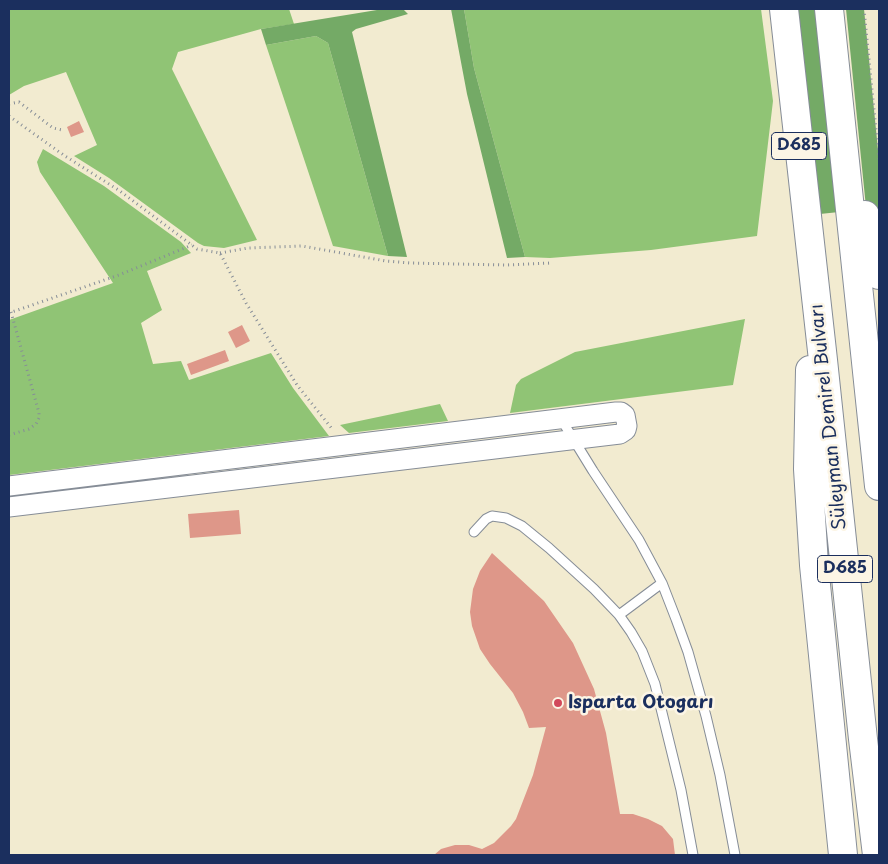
<!DOCTYPE html>
<meta charset="utf-8">
<style>
body{margin:0}
#map{position:relative;width:888px;height:864px;overflow:hidden;background:#f2ebd0;font-family:"Playpen Sans",sans-serif}
canvas{display:block}
.frame{position:absolute;inset:0;border:10px solid #1b2f5e;pointer-events:none}
</style>
<div id="map">
<canvas width="888" height="864"></canvas>
<div class="frame"></div>
</div>
<script>
const c = document.querySelector('canvas').getContext('2d');
c.lineJoin = 'round';
function fill(path, color) {
  c.fillStyle = color;
  c.fill(path, 'evenodd');
}
function toPath(rows) {
  const path = new Path2D();
  for (const r of rows) {
    path.moveTo(r[0], r[1]);
    for (let i = 2; i < r.length; i += 2) path.lineTo(r[i], r[i + 1]);
  }
  return path;
}
function trace(path, color, width, dash) {
  c.strokeStyle = color;
  c.lineWidth = width;
  c.lineCap = dash ? 'butt' : 'round';
  c.setLineDash(dash || []);
  c.stroke(path);
}
function label(font, color, halo, rows, align = 'center') {
  c.font = font + ' "Playpen Sans",sans-serif';
  c.lineWidth = 5;
  c.setLineDash([]);
  c.textBaseline = 'middle';
  c.strokeStyle = halo;
  c.fillStyle = color;
  for (const [text, x, y, turn = 0] of rows) {
    c.save();
    c.translate(x, y);
    c.rotate((+turn || 0) * Math.PI / 180);
    c.textAlign = isNaN(turn) ? turn : align;
    if (halo) c.strokeText(text, 0, 0);
    c.fillText(text, 0, 0);
    c.restore();
  }
}
const green = toPath([
 [9,9,289,9,294,24,261,29,178,52,172,69,257,240,224,248,204,246,198,243,109,178,74,156,97,145,66,72,24,86,9,95],
 [464,9,761,9,773,101,757,236,651,250,550,258,525,257,474,68],
 [316,36,328,43,388,256,333,246,266,45],
 [43,149,104,186,181,242,191,253,147,271,162,310,141,323,153,364,181,361,189,380,271,353,293,388,329,436,9,475,9,320,113,283,40,172,37,162],
 [745,319,733,385,510,413,516,385,521,379,575,352],
 [440,404,448,421,349,433,340,425]
]);
const forest = toPath([
 [383,9,403,9,408,14,356,29,352,32,407,257,388,256,328,43,316,36,266,45,261,29],
 [451,9,464,9,474,68,525,257,507,258,467,94],
 [796,9,817,9,839,212,820,214],
 [846,9,864,9,879,160,879,275,868,227]
]);
const building = toPath([
 [79,121,84,132,71,137,67,127],
 [242,325,250,341,236,348,228,332],
 [225,350,229,361,191,375,187,364],
 [239,510,241,534,190,538,188,514],
 [492,553,544,601,573,643,594,689,606,733,620,814,633,814,648,819,662,826,673,839,675,855,434,855,441,849,455,845,469,845,482,849,494,843,511,826,516,819,533,775,546,727,529,728,523,712,513,693,490,664,480,649,472,626,470,612,473,589,480,571]
]);
const path = toPath([
 [864,9,879,160],
 [9,104,19,102,53,128,62,130],
 [9,116,65,156,120,191,197,249,220,253,246,303,297,385,333,430],
 [220,253,248,248,302,246,386,261,410,263,506,265,551,263],
 [9,313,119,275,192,245],
 [9,435,29,429,36,424,39,418,39,413,11,312]
]);
const service = toPath([
 [561,419,593,471,639,540,662,583,676,619,688,652,706,716,720,775,735,855],
 [474,532,486,519,492,516,506,518,522,526,549,548,594,589,619,615,631,632,642,651,655,684,681,790,693,855],
 [619,615,662,583]
]);
const minor = toPath([
 [9,486,616,412,621,412,625,415,627,426,626,430,620,434,9,507]
]);
const trunk = toPath([
 [784,9,823,360,863,739,877,855],
 [829,9,879,486],
 [865,215,879,275],
 [810,370,808,469,814,565,843,855]
]);
const markers = [
 [558,703,5,"#d1495b"]
];
const shields = [
 [799,146,55],
 [845,569,55]
];
const shieldNames = [
 ["D685",799,146],
 ["D685",845,569]
];
const streetNames = [
 ["Süleyman Demirel Bulvarı",829,417,-96]
];
const poiNames = [
 ["Isparta Otogarı",568,703]
];
fill(green, '#90c475');
fill(forest, '#74aa66');
fill(building, '#de9789');
trace(service, '#868d97', 11);
trace(minor, '#868d97', 21);
trace(trunk, '#868d97', 30);
trace(path, '#868d97', 3, [1, 4]);
trace(service, '#fff', 9);
trace(minor, '#fff', 19);
trace(trunk, '#fff', 28);
for (const [x, y, r, color] of markers) {
  const dot = new Path2D();
  dot.arc(x, y, r, 0, 2 * Math.PI);
  c.fillStyle = color;
  c.fill(dot);
  trace(dot, '#fcf5e5', 2);
}
for (const [x, y, w] of shields) {
  const box = new Path2D();
  box.roundRect(x - w / 2, y - 13.5, w, 27, 4);
  c.fillStyle = '#fcf5e5';
  c.fill(box);
  trace(box, '#1b2f5e', 1);
}
label('bold 16px', '#1b2f5e', null, shieldNames);
label('18px', '#1b2f5e', '#fcf5e5', streetNames);
label('bold 18px', '#1b2f5e', '#fcf5e5', poiNames, 'left');
</script>
